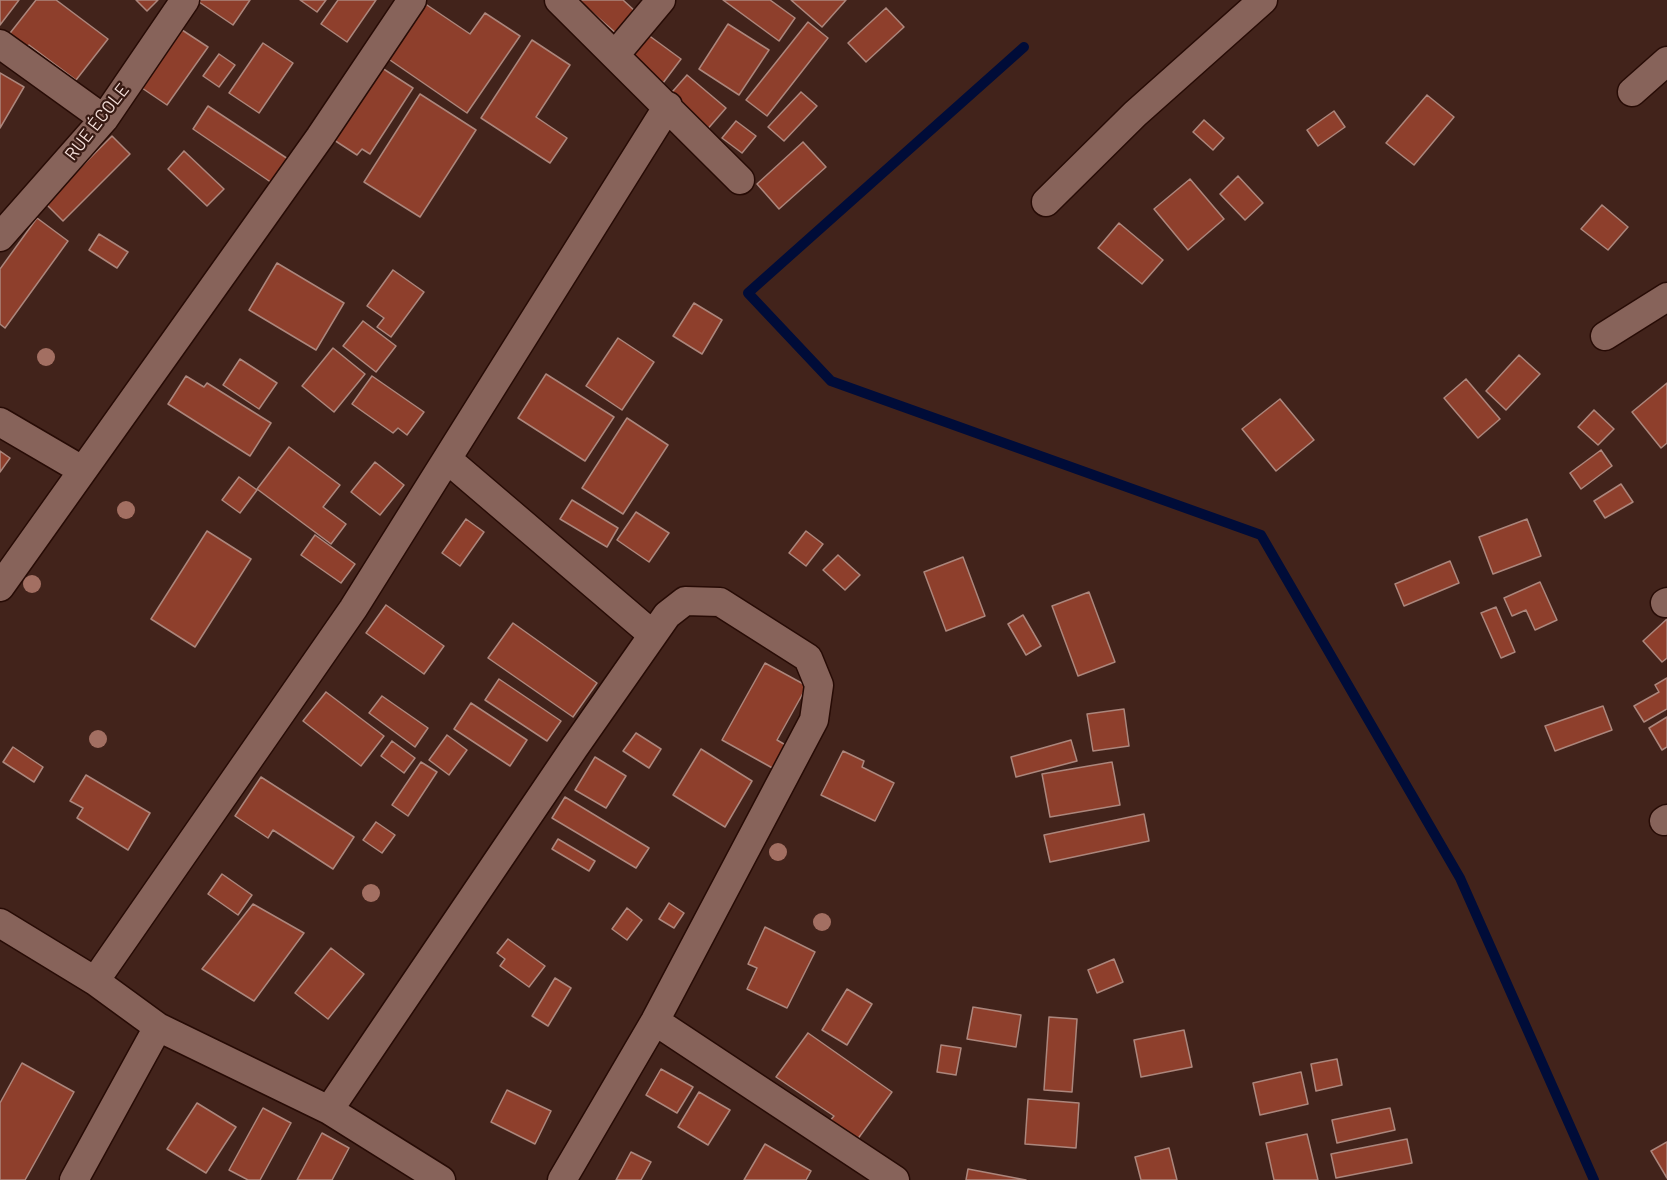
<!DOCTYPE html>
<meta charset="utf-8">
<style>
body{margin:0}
canvas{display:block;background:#42231b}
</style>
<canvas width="1667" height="1180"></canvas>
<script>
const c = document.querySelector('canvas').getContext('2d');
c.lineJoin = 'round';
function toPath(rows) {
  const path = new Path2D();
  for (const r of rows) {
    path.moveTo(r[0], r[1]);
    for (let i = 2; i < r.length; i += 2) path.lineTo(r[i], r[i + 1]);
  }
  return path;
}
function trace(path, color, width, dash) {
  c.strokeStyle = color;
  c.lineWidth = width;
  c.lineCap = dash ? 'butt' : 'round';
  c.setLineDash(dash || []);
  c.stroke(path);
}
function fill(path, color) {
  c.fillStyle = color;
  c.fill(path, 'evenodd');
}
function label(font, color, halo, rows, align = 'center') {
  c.font = font + ' Barlow,sans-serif';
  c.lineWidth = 4.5;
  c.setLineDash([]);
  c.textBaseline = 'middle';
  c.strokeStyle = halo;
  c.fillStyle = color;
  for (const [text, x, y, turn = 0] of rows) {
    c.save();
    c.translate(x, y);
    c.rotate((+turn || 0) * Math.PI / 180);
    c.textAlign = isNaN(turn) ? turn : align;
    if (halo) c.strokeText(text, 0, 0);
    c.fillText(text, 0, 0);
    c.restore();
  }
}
const stream = toPath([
 [1024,47,748,293,831,381,1261,535,1460,878,1594,1180]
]);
const building = toPath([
 [0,0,19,0,0,25,0,0],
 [36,0,56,0,108,39,76,80,29,45,25,51,7,37,36,0],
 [136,0,158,0,147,11,136,0],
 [200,0,250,0,233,25,199,2,200,0],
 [300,0,326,0,317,12,300,0],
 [338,0,376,0,347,42,321,24,338,0],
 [578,0,623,0,636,12,617,34,578,0],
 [723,0,770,0,795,18,779,41,723,0],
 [791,0,846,0,822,27,791,0],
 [424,3,470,34,485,13,520,36,467,113,387,58,424,3],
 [886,8,904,27,866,62,848,43,886,8],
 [808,22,828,38,767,116,746,100,808,22],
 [728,24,769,50,739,95,699,69,728,24],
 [179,28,208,47,167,105,139,86,179,28],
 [640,29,681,59,663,83,622,53,640,29],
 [532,40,570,65,536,117,567,138,550,163,481,118,532,40],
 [263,43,293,63,259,113,229,93,263,43],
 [219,54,235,65,219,87,203,76,219,54],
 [382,68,413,88,370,154,362,149,357,155,334,140,382,68],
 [0,73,24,87,0,128,0,73],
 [687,75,726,108,705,132,666,99,687,75],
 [801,92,817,106,784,141,768,127,801,92],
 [420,94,476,130,420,217,364,182,420,94],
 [1427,95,1454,117,1414,165,1386,143,1427,95],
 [208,106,291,161,275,185,193,129,208,106],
 [1334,111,1345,127,1318,146,1307,130,1334,111],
 [1204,120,1224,138,1213,150,1193,132,1204,120],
 [736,121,756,136,742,153,722,138,736,121],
 [112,136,130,154,63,221,45,203,112,136],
 [803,142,826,167,779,209,757,184,803,142],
 [184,151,224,189,207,206,168,169,184,151],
 [1238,176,1263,203,1245,220,1220,194,1238,176],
 [1190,179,1224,219,1188,250,1154,209,1190,179],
 [1602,205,1628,227,1608,250,1581,229,1602,205],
 [37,218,68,241,5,328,0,324,0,269,37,218],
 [1119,223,1163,260,1142,284,1098,248,1119,223],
 [99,234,128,252,117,268,89,250,99,234],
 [277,263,344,303,316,350,249,310,277,263],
 [393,270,424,292,391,337,377,327,384,318,367,306,393,270],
 [694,303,722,320,702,354,673,336,694,303],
 [363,321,396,346,376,372,343,346,363,321],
 [618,338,654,362,622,410,586,386,618,338],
 [333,348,365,374,334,412,302,386,333,348],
 [1519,355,1540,374,1506,410,1486,391,1519,355],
 [240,359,277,383,259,409,223,385,240,359],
 [546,374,614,417,585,461,518,418,546,374],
 [186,376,204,387,207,383,271,423,250,456,168,404,186,376],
 [372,376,424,412,407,435,398,428,393,433,352,404,372,376],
 [1466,379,1500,419,1478,438,1444,398,1466,379],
 [1667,383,1667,443,1661,448,1632,412,1667,383],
 [1280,399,1314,440,1276,471,1242,429,1280,399],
 [1594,410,1614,429,1598,445,1578,427,1594,410],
 [627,418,668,445,623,514,582,488,627,418],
 [289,447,340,485,323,507,346,524,331,544,257,489,289,447],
 [1601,450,1612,466,1581,489,1570,473,1601,450],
 [0,451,10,458,0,472,0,451],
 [375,462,404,485,380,515,351,492,375,462],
 [239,477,257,490,240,513,222,500,239,477],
 [1621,484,1633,502,1605,518,1594,501,1621,484],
 [572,500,618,528,607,547,560,519,572,500],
 [636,512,669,533,649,562,617,540,636,512],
 [466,519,484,532,460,566,442,553,466,519],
 [1527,519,1541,556,1493,574,1479,537,1527,519],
 [207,531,251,559,195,647,151,619,207,531],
 [806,531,823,544,806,566,789,553,806,531],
 [315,535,355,564,341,583,301,555,315,535],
 [838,555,860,575,845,590,823,570,838,555],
 [963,557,985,616,946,631,924,572,963,557],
 [1450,561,1459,583,1404,606,1395,584,1450,561],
 [1540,582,1557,620,1535,630,1526,610,1512,616,1504,598,1540,582],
 [1089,592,1115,662,1078,676,1052,606,1089,592],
 [386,605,444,646,424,674,366,633,386,605],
 [1496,607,1515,652,1501,658,1481,613,1496,607],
 [1023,615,1041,646,1026,655,1008,624,1023,615],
 [1667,619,1667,658,1662,662,1643,641,1667,619],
 [513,623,597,683,573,717,488,658,513,623],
 [765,663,807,686,777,740,789,747,776,770,722,740,765,663],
 [1667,678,1667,709,1644,722,1634,706,1659,692,1655,685,1667,678],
 [499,679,561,721,547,741,485,700,499,679],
 [326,692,384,736,361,766,303,721,326,692],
 [382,696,428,728,415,747,369,713,382,696],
 [471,703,527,740,510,766,454,729,471,703],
 [1603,706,1612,730,1555,751,1545,726,1603,706],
 [1124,709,1129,746,1093,751,1087,714,1124,709],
 [1667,717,1667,747,1662,750,1649,728,1667,717],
 [636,733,661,749,649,768,623,751,636,733],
 [447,735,467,750,449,775,429,760,447,735],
 [1071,740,1077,761,1016,777,1011,757,1071,740],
 [392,741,415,758,404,773,381,756,392,741],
 [13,747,43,767,34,782,3,762,13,747],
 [701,749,752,781,725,827,673,795,701,749],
 [843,751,864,761,862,767,894,783,875,821,821,795,843,751],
 [595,757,626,776,606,808,575,790,595,757],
 [421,762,437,772,408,816,392,805,421,762],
 [1112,762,1120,805,1050,817,1042,774,1112,762],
 [86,775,150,813,128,850,77,818,83,808,70,801,86,775],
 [261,777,354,837,333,869,273,830,268,838,235,816,261,777],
 [565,797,649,848,636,868,552,818,565,797],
 [1144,814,1149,841,1050,862,1044,835,1144,814],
 [376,822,395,835,382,853,363,840,376,822],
 [558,839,595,861,589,871,552,849,558,839],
 [222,874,252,895,238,915,208,894,222,874],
 [669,903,684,913,674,928,659,919,669,903],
 [253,904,304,933,254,1001,202,969,253,904],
 [627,908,642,920,627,940,612,929,627,908],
 [765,927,815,952,787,1008,747,989,757,968,748,964,765,927],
 [508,939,545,966,529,987,500,966,505,959,497,953,508,939],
 [331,948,364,974,328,1019,295,993,331,948],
 [1114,959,1123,982,1097,993,1088,970,1114,959],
 [555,978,571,988,548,1026,532,1016,555,978],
 [847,989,872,1004,847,1045,822,1030,847,989],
 [973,1007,1021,1015,1016,1047,967,1039,973,1007],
 [1049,1017,1077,1019,1072,1092,1044,1090,1049,1017],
 [1184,1030,1192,1067,1141,1077,1134,1040,1184,1030],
 [808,1033,892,1092,857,1140,829,1122,834,1116,776,1077,808,1033],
 [941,1045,961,1048,956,1075,937,1072,941,1045],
 [1337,1059,1342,1085,1316,1091,1311,1064,1337,1059],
 [22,1063,74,1092,25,1180,0,1180,0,1103,22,1063],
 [661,1069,693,1087,677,1113,646,1095,661,1069],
 [1301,1072,1308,1104,1260,1115,1253,1083,1301,1072],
 [507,1090,551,1111,535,1144,491,1122,507,1090],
 [699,1092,730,1110,708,1145,678,1127,699,1092],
 [1028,1099,1079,1103,1076,1148,1025,1144,1028,1099],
 [197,1103,236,1127,206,1173,167,1149,197,1103],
 [263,1108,291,1123,260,1180,248,1180,229,1170,263,1108],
 [1390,1108,1395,1130,1337,1143,1332,1120,1390,1108],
 [322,1133,349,1148,332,1180,297,1180,322,1133],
 [1307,1134,1318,1180,1274,1180,1266,1143,1307,1134],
 [1407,1139,1412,1163,1336,1178,1331,1154,1407,1139],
 [1667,1142,1667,1178,1651,1151,1667,1142],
 [765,1144,811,1171,806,1180,744,1180,765,1144],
 [1169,1148,1177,1180,1141,1180,1135,1157,1169,1148],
 [631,1152,651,1162,641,1180,616,1180,631,1152],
 [968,1169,1026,1180,966,1180,968,1169]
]);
const street = toPath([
 [559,0,740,180],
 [0,44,104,119],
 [615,55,661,0],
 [1632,92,1667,61],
 [1046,202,1135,114,1263,0],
 [0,237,104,119,185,0],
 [1605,336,1667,297],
 [0,422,82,470],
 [447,459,653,635],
 [0,587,320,137,412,0],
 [1665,603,1667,602],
 [1664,821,1667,819],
 [0,923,95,981,158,1027,329,1110,441,1180],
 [95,981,353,609,668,106],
 [655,1021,895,1180],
 [329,1110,574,748,667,615,685,601,720,602,808,658,819,685,814,720,655,1021,562,1180],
 [74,1180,158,1027]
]);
const trees = [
 [46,357],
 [126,510],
 [32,584],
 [98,739],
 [778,852],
 [371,893],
 [822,922]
];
const streetNames = [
 ["RUE ÉCOLE",97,122,-52]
];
trace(stream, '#000c38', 10);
fill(building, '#8e3f2c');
trace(building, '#ac867c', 1.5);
trace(street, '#270b05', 31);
trace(street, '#87635a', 28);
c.fillStyle = '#a36f62';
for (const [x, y] of trees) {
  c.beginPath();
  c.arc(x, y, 9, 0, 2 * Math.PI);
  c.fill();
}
label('18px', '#f5e0db', '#371912', streetNames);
</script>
